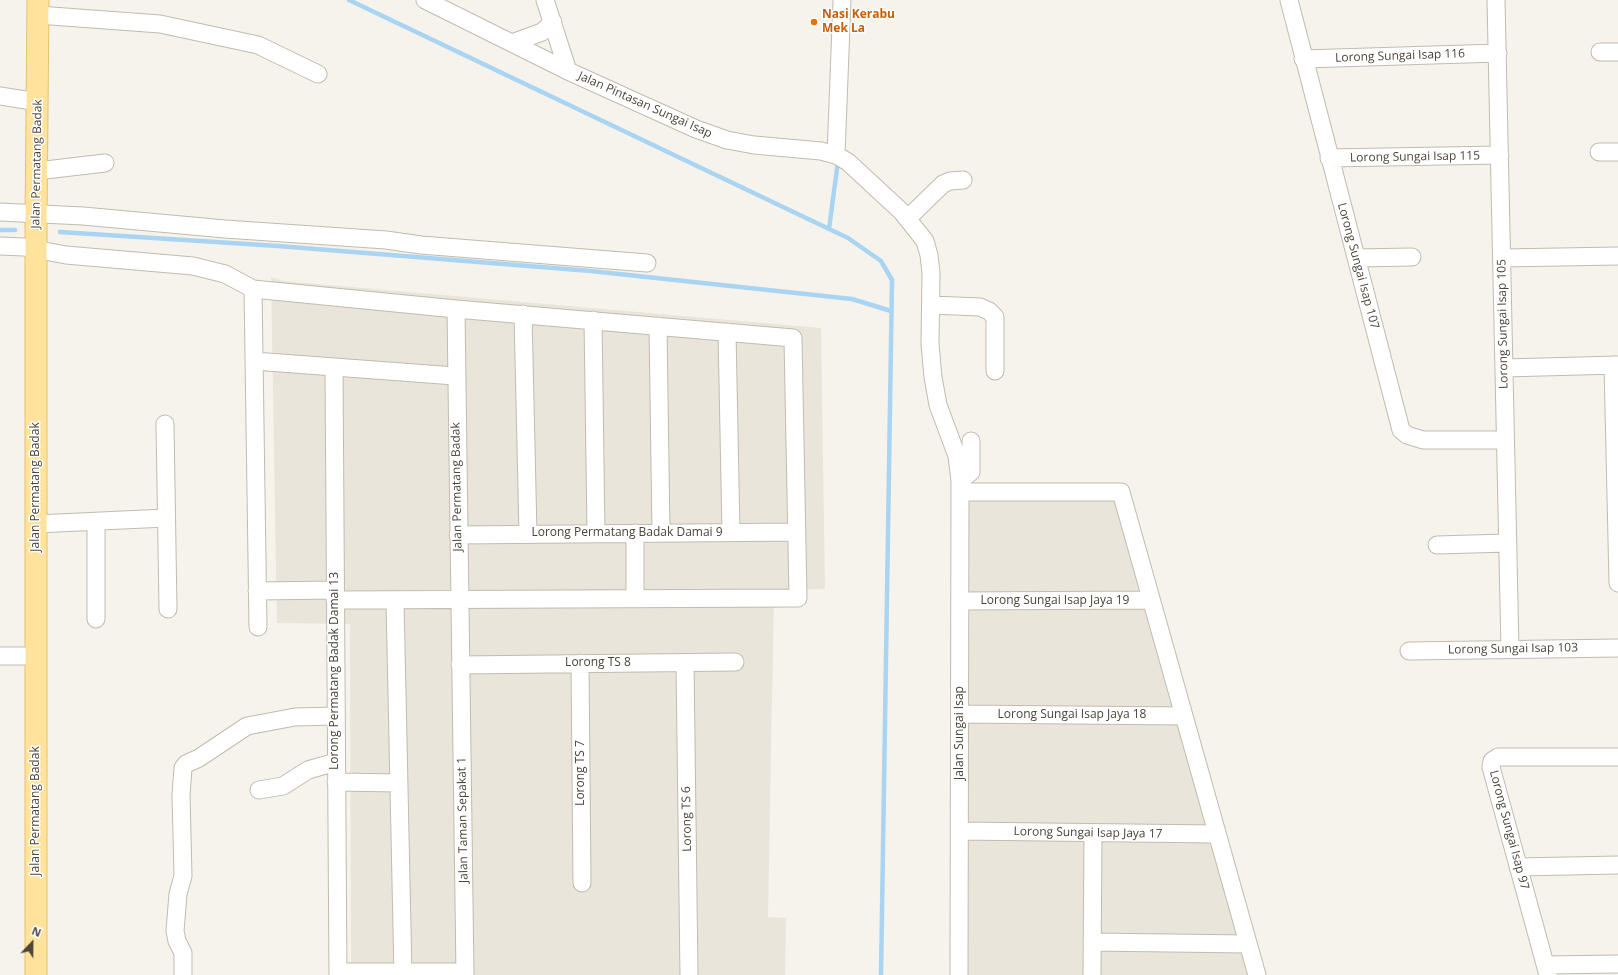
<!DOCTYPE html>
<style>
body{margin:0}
#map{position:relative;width:1618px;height:975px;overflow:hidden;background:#f6f3ec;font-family:"Open Sans",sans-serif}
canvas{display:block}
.north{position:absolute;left:12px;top:923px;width:40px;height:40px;-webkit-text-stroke:3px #fff;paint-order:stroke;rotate:22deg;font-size:11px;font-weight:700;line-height:16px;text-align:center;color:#4b4439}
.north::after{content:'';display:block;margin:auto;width:14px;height:18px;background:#4b4439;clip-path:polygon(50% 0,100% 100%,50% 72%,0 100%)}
</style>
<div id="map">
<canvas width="1618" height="975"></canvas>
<div class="north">N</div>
</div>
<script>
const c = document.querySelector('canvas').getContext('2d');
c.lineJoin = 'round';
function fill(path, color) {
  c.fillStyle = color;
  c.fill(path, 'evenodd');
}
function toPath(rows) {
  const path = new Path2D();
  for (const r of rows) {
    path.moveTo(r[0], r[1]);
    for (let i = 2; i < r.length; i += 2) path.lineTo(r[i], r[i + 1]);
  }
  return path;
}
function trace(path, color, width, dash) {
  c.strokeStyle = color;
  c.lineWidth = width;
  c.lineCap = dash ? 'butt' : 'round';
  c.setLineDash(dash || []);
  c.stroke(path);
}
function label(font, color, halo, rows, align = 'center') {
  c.font = font + ' "Open Sans",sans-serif';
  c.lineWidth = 3;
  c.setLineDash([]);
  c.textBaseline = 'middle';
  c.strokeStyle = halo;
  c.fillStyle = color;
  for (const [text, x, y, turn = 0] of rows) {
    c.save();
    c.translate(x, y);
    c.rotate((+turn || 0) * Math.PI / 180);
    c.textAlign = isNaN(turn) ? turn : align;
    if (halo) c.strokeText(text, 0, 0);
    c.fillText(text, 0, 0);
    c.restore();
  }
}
const residential = toPath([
 [271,277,283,281,821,328,825,589,774,590,768,917,786,918,785,975,351,975,350,624,277,623],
 [962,494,1129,497,1160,597,1259,975,962,975]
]);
const stream = toPath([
 [349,0,848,238,881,261,892,280,881,975],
 [829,229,838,161],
 [0,230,15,230],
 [60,232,278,246,591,271,852,299,891,311]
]);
const minor = toPath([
 [425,0,568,71,696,129,727,140,754,145,821,151,836,155,848,162,902,212,925,241,929,255,931,273,930,344,933,377,938,405,957,456,960,481,959,975],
 [545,0,568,71],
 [1289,0,1401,430,1407,435,1423,440,1504,440],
 [1496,0,1510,649],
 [38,15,160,24,258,45,318,74],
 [512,43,542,32,553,22],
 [1600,52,1618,52],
 [1303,59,1498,53],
 [0,96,38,102],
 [1599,152,1618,152],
 [836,155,842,0],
 [1329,158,1500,155],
 [37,171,105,163],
 [0,212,83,216,225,229,386,240,421,245,647,263],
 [908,218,943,184,950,181,963,180],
 [0,246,24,247,66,255,193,266,225,274,253,289,456,309,793,338,798,598,335,600],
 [1356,258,1412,257],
 [1503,258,1618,256],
 [253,289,258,627],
 [931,305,980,307,989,311,995,317,995,371],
 [456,309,465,975],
 [523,314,528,534],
 [593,320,596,533],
 [658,326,661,533],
 [727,332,731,532],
 [254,361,455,376],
 [1613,365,1618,583],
 [334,368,338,975],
 [1504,368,1618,365],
 [165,424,168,609],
 [960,481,971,472,971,441],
 [960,492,1121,492,1257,975],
 [96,522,96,619],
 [36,524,166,518],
 [635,533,635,599],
 [458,535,797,532],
 [1437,545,1507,543],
 [257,591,335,590],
 [395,600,403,975],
 [960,601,1150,600],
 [1409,651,1618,648],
 [0,656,36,656],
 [580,663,582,883],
 [685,663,689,975],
 [460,665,735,662],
 [960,714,1184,716],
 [336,782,399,783],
 [259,790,283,786,308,770,336,762],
 [960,831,1216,834],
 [1518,867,1618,865],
 [1092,942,1248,944],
 [1545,965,1618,964],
 [338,972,465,972],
 [183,975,183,953,177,941,175,931,178,894,183,876,181,795,183,768,186,764,199,758,247,726,295,717,336,716],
 [1092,975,1093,833],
 [1548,975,1491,767,1492,761,1498,757,1618,757]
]);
const major = toPath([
 [36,975,36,224,38,0]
]);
const markers = [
 [814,22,4,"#e8710a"]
];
const foodNames = [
 ["Nasi Kerabu",822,15],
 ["Mek La",822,29]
];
const streetNames = [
 ["Lorong Sungai Isap 116",1400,56,-2],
 ["Jalan Pintasan Sungai Isap",645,105,24],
 ["Lorong Sungai Isap 115",1415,157,-1],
 ["Jalan Permatang Badak",37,164,-89],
 ["Lorong Sungai Isap 107",1358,266,75],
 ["Lorong Sungai Isap 105",1503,324,-91],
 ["Jalan Permatang Badak",36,487,-90],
 ["Jalan Permatang Badak",457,487,-91],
 ["Lorong Permatang Badak Damai 9",627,533],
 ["Lorong Sungai Isap Jaya 19",1055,601],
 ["Lorong Sungai Isap 103",1513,649,-1],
 ["Lorong TS 8",598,663],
 ["Lorong Permatang Badak Damai 13",335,671,-90],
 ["Lorong Sungai Isap Jaya 18",1072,715],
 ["Jalan Sungai Isap",960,733,-90],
 ["Lorong TS 7",581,773,-90],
 ["Jalan Permatang Badak",36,811,-90],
 ["Lorong TS 6",687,819,-91],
 ["Jalan Taman Sepakat 1",463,820,-91],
 ["Lorong Sungai Isap 97",1509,830,75],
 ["Lorong Sungai Isap Jaya 17",1088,833,1]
];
fill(residential, '#eae5da');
trace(stream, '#a9d4f2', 4.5);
trace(minor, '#c2bbae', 19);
trace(major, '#e6c16a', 23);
trace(minor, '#fff', 17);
trace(major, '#ffe39c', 21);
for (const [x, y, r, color] of markers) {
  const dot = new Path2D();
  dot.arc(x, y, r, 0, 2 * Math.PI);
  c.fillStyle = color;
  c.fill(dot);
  trace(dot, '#fff', 1.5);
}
label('bold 12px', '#c56008', '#fff', foodNames, 'left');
label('12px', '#4b4439', '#fff', streetNames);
</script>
